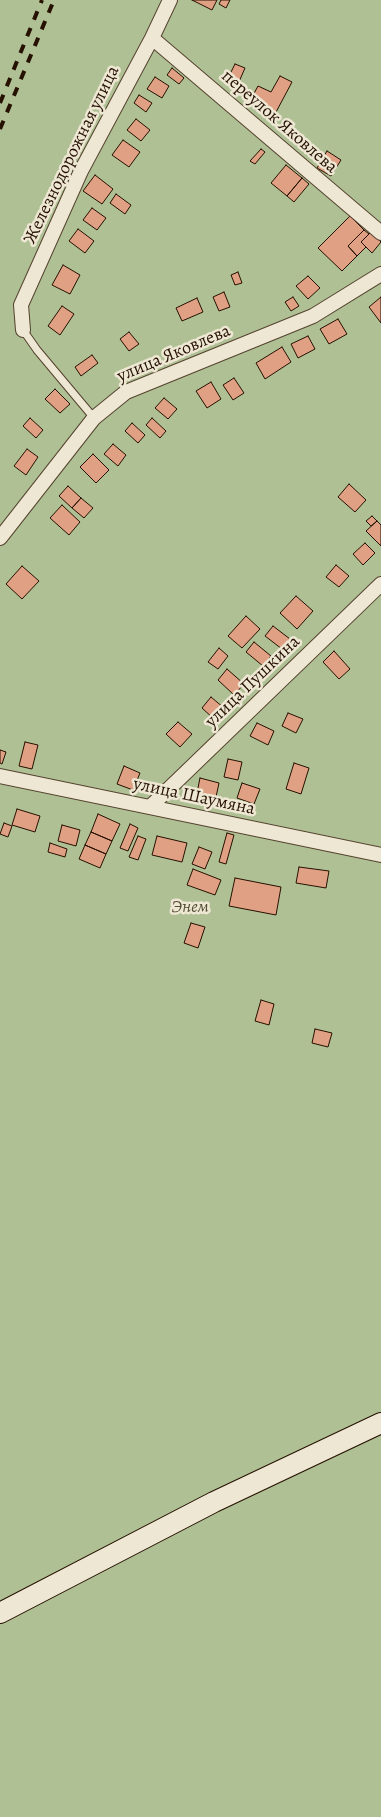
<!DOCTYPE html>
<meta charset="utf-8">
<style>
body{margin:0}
canvas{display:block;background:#e3dabc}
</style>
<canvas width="381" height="1817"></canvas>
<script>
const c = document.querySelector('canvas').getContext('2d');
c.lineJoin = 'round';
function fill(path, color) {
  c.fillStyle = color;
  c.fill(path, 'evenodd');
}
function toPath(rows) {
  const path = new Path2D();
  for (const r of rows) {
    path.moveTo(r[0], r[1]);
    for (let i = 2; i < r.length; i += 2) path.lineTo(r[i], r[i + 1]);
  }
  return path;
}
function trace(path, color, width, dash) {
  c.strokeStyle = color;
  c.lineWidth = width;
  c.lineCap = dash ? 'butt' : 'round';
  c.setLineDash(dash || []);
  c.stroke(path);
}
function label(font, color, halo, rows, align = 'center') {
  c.font = font + ' Alegreya,serif';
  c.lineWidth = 5;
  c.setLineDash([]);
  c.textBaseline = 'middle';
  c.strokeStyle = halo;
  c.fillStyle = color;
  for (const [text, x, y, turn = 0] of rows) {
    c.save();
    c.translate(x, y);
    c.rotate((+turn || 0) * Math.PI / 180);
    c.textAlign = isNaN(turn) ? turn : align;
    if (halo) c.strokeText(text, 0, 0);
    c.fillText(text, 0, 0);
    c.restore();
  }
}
const green = toPath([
 [0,0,381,0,381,1817,0,1817]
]);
const building = toPath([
 [192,0,217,0,212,10,192,0],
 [221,0,230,0,226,8,219,4,221,0],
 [235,64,245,68,238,84,227,80,235,64],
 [172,68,184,78,179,84,167,75,172,68],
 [280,76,292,82,275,114,250,101,258,86,271,92,280,76],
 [155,77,169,86,162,98,147,89,155,77],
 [139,95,152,103,146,112,134,103,139,95],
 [136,119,150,130,141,141,127,130,136,119],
 [123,140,140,152,129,167,112,155,123,140],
 [261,149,265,152,255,164,250,161,261,149],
 [327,151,341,160,331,176,317,168,327,151],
 [286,165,302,178,287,196,271,183,286,165],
 [95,175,113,189,102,204,83,191,95,175],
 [302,178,309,184,294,202,287,196,302,178],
 [116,194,131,205,125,214,110,203,116,194],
 [92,208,106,218,97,230,83,220,92,208],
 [350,216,364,230,348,246,357,256,342,271,318,248,350,216],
 [78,229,94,241,85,253,69,241,78,229],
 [364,230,369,234,361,242,366,247,357,256,348,246,364,230],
 [371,232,381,242,372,253,361,242,371,232],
 [63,265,80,275,70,294,52,285,63,265],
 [238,272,242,283,235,285,231,275,238,272],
 [308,276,320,288,308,299,296,286,308,276],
 [224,292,230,307,219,311,213,297,224,292],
 [293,297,299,306,291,311,285,302,293,297],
 [381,297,381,323,369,307,381,297],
 [197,298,203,312,182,321,176,308,197,298],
 [62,306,74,314,60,335,48,326,62,306],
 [338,319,347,334,329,344,320,329,338,319],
 [129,332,139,344,129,351,120,339,129,332],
 [308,336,315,349,298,358,291,344,308,336],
 [282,347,291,362,265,379,256,363,282,347],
 [92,355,98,363,81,376,75,367,92,355],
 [234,378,244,393,233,400,223,385,234,378],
 [211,382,221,399,207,408,196,391,211,382],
 [55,389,70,404,60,413,45,399,55,389],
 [164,398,177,409,168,419,155,408,164,398],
 [30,418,43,430,36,438,23,426,30,418],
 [152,418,166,431,160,438,146,425,152,418],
 [132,423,145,435,138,443,125,431,132,423],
 [113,444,126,455,118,466,104,454,113,444],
 [27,449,38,457,26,475,14,466,27,449],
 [93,454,109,470,96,483,80,467,93,454],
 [349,484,366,500,355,512,338,497,349,484],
 [68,486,81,498,72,508,59,496,68,486],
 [81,498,93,508,84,518,72,508,81,498],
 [62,505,80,522,69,535,50,518,62,505],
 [372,516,377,521,371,526,366,521,372,516],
 [377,521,381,525,381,546,366,531,377,521],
 [365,543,375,553,363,565,353,554,365,543],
 [336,565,349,576,339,587,326,577,336,565],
 [22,566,39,581,22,599,6,584,22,566],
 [296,596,313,611,297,629,280,613,296,596],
 [246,616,260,629,242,648,228,636,246,616],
 [273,626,290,639,282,649,265,636,273,626],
 [254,642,271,656,263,666,246,652,254,642],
 [219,648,228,656,218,669,208,662,219,648],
 [334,651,350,669,339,679,323,662,334,651],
 [227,669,244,684,234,695,218,680,227,669],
 [211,697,224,708,214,719,202,708,211,697],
 [288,713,303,719,296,733,282,726,288,713],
 [178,722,192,734,180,747,166,734,178,722],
 [257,723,274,731,268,745,250,736,257,723],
 [25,742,38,745,32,769,19,766,25,742],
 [0,750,6,752,2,764,0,763,0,750],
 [228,759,242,762,238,780,224,777,228,759],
 [294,763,309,768,301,794,286,789,294,763],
 [124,766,140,773,133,790,117,784,124,766],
 [200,778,219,783,216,797,197,793,200,778],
 [242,783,260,789,254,804,237,798,242,783],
 [17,809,40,816,35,832,12,825,17,809],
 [98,814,120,824,112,841,91,832,98,814],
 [4,823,12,826,8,837,0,834,4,823],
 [130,824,138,828,128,851,120,848,130,824],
 [62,825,80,830,76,846,58,841,62,825],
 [91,832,112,841,106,854,85,845,91,832],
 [227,833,234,835,226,864,219,862,227,833],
 [138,836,146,839,138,860,129,857,138,836],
 [157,836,187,843,182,862,152,855,157,836],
 [50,843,67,849,65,857,48,852,50,843],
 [85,845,106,854,100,868,79,859,85,845],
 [199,847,212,852,205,869,192,864,199,847],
 [299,867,329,871,326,888,296,883,299,867],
 [193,869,221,880,215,895,187,885,193,869],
 [235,878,281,887,276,915,229,906,235,878],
 [191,923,205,927,198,948,184,943,191,923],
 [261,1000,274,1004,269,1025,255,1021,261,1000],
 [315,1029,332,1033,328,1047,312,1043,315,1029]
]);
const lane = toPath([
 [23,330,37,350,94,418]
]);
const street = toPath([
 [152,38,381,233],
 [23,330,21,305,81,171,152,38,170,0],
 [0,538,94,418,126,392,313,316,381,274],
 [0,776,381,855],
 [151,806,381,584]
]);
const secondary = toPath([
 [0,1613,214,1502,381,1423]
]);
const rail = toPath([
 [0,103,42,0],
 [0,129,54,0]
]);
const streetNames = [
 ["переулок Яковлева",279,122,41],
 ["Железнодорожная улица",72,155,-64],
 ["улица Яковлева",174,354,-23],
 ["улица Пушкина",253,682,-44],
 ["улица Шаумяна",194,797,12]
];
const parkNames = [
 ["Энем",190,908]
];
fill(green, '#afc094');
fill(building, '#e0a083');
trace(building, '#261000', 1);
trace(lane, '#55422f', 9);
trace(street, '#55422f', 16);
trace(secondary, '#261000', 22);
trace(lane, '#ede7d3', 7);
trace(street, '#ede7d3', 14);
trace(secondary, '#ede7d3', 20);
trace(rail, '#261000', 4, [9, 9]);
label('18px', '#261000', '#ede7d3', streetNames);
label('italic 18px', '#564e34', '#ede7d3', parkNames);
</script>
